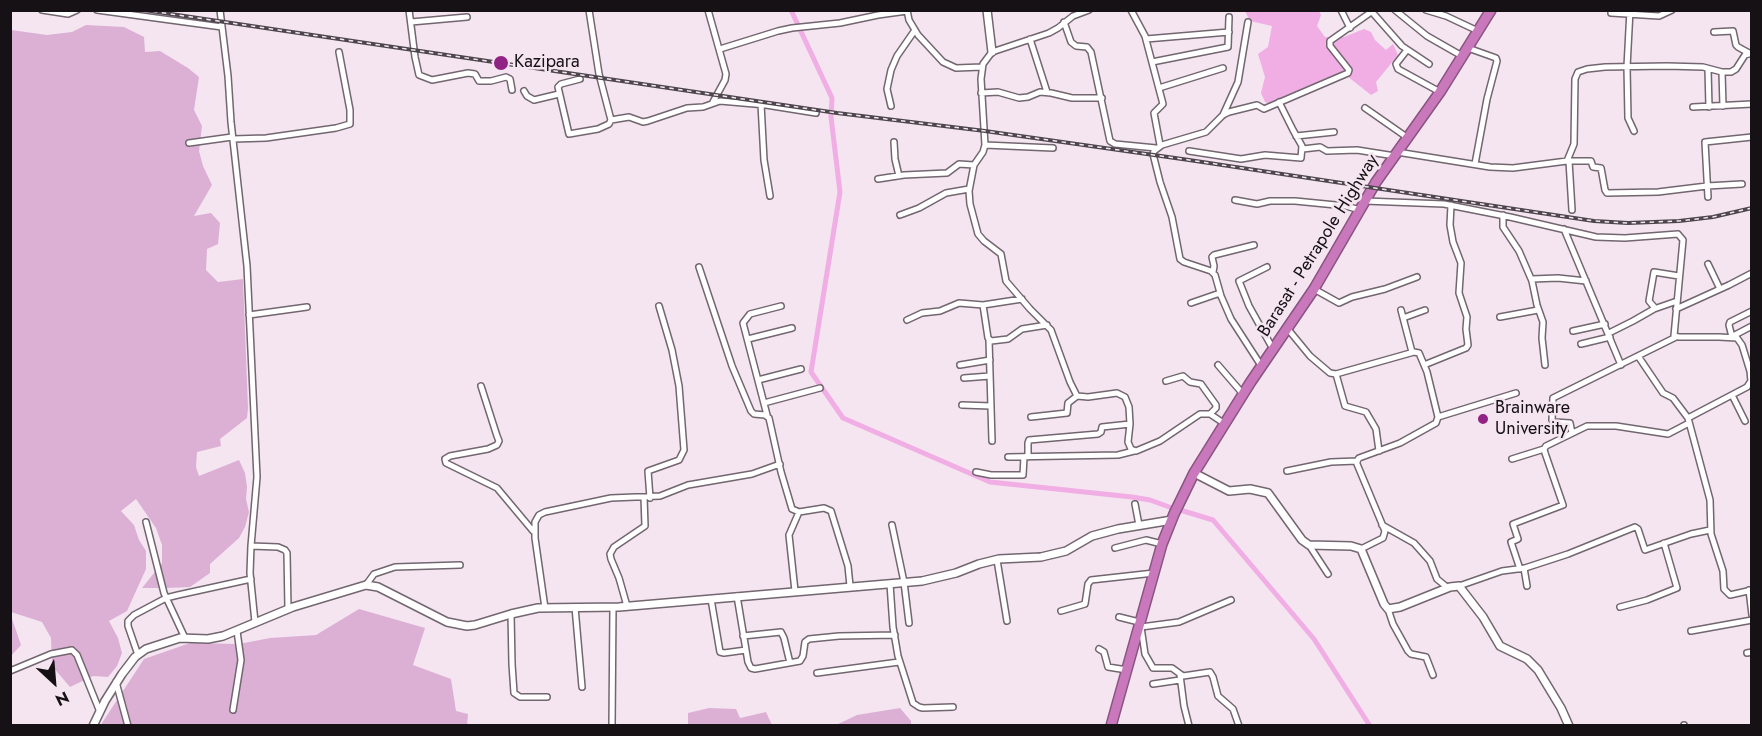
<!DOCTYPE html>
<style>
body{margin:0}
#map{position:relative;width:1762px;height:736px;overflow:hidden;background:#f4e5f1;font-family:Jost,sans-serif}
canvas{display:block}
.frame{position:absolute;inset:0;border:12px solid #161115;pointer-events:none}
.north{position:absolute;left:24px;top:652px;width:60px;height:60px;-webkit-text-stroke:4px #f4e5f1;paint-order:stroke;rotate:154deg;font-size:16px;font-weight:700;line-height:24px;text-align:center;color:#161115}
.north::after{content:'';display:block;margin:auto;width:21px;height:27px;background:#161115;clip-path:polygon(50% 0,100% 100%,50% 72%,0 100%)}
</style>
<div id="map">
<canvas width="1762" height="736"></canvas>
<div class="frame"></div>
<div class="north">N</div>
</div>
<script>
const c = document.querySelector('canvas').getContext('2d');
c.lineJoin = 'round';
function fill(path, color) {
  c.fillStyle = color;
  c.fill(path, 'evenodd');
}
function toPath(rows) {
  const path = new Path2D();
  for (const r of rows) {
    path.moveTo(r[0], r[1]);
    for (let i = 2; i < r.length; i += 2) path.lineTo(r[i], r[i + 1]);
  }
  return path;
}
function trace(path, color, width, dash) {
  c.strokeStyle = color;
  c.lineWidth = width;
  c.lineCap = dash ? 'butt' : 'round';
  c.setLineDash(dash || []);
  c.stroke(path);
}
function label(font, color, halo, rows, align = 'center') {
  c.font = font + ' Jost,sans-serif';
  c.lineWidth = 5;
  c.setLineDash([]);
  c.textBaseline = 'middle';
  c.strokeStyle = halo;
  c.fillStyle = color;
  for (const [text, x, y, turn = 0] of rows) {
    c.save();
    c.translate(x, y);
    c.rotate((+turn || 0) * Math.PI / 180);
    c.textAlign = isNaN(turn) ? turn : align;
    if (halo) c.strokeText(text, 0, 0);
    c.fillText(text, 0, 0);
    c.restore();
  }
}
const green = toPath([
 [86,25,124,27,144,37,145,52,160,51,188,68,199,77,194,110,202,126,199,151,203,166,212,185,194,216,211,213,220,223,218,244,207,249,206,270,218,282,243,279,248,408,247,418,220,439,221,446,197,452,196,467,199,476,239,460,245,473,247,487,246,499,249,512,245,527,239,538,210,564,210,573,190,587,167,588,142,588,162,563,162,545,156,528,136,499,121,511,134,525,139,540,146,551,146,569,127,611,109,621,118,638,122,653,117,666,108,677,93,676,70,687,52,666,51,638,42,622,11,612,11,30,47,35,72,32],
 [359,609,425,628,413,665,451,679,456,711,468,714,467,726,100,726,144,659,190,643,239,644,270,638,316,635],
 [10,613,21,645,11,656,10,656],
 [709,708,736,709,740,718,766,712,772,725,688,725,688,713],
 [900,708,911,721,911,725,836,725,857,715]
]);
const water = toPath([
 [1245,11,1319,11,1321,15,1317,26,1325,37,1344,37,1364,29,1371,32,1375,40,1386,50,1393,44,1398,55,1376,82,1378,91,1371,95,1347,76,1344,71,1318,83,1315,88,1274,105,1265,102,1261,93,1265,77,1258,54,1268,47,1272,26,1250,21]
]);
const canal = toPath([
 [791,10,832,98,831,117,840,192,811,372,843,418,990,482,1132,497,1150,500,1172,508],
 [1180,510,1213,520,1314,639,1370,726]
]);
const street = toPath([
 [42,10,68,14,77,10],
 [97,10,222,27],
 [220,10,228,76,231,122,247,266,257,477,251,546,250,573,255,622],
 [409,10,415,57,419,75,432,80,468,73,475,74,479,81,491,81,506,77,510,79,512,90],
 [708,10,726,74,725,80,713,102],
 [907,10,909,20,918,35,943,62,956,68,982,67],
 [1089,10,1073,16,1058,28,1049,33,992,52,983,64,981,79,985,145,983,152,974,165,969,191,970,204,978,234,984,241,1001,254,1006,281,1030,309,1051,330,1070,382,1077,396,1088,397,1117,393,1125,397,1129,407,1130,424,1128,442,1131,449,1136,451,1160,441,1200,414,1210,414,1225,424],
 [1131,10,1145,36,1163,104,1154,113,1160,145],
 [1341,10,1350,28],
 [1395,10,1427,36,1462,56],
 [1426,10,1446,16,1478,31],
 [1630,10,1627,67,1628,118,1634,131],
 [1372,12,1402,46,1429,64],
 [1611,13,1659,16,1672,10],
 [411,22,467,17],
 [1064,22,1071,42,1076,46,1087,47,1091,52,1110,141,1115,144,1156,148],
 [1714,32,1733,31,1736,45,1738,47,1749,53],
 [1030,39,1047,92],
 [1146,39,1229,32],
 [1468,48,1496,58,1497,61,1487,99,1475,164],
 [720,49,778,31,792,28,840,23,878,15,907,11],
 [1407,50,1396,64,1398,69,1440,92],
 [1152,62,1228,47,1229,17],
 [1708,69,1709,107],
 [1722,72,1723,106],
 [580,79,561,84,558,87,569,134,598,129,609,124,611,120,599,74,589,10],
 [1159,88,1223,68],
 [524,91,527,96,534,100,559,94],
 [981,93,998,92,1019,98,1028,97,1040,92,1051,93,1072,98,1102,98],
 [761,104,764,160,770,196],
 [891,106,887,89,891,70,897,56,915,30],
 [1693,107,1752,104],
 [1365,108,1408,138],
 [1223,115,1238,82,1248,22],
 [611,120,629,117,643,122,648,121,687,108,703,107,720,101,766,105,816,113],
 [1296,136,1334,132],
 [233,139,266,138,336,128,350,124,350,110,339,52],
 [894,142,895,159,899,176],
 [189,143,232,137],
 [985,145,1053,148],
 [1303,149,1320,147,1327,151,1357,150,1395,156],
 [1189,151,1241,159,1265,155,1301,158,1302,146,1293,130,1279,102],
 [1397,152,1490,167,1513,168,1567,161,1574,144,1575,79,1578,72,1587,69,1605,67,1667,66,1703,67,1722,72,1731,72,1736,69,1745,55,1752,53],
 [1567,161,1591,161,1593,167,1601,168,1605,190,1607,193,1658,192,1707,186,1742,184],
 [1569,161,1572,210],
 [878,179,904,175,947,173,959,164,974,165],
 [1708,197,1705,142,1752,137],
 [1235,200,1257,204,1270,201,1295,201,1346,206,1360,210],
 [1365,201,1444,204,1510,217,1596,237,1625,238,1678,234,1683,240,1674,336,1679,337,1719,337,1737,338,1742,345,1750,371,1751,381,1747,387,1688,418,1710,500,1711,534,1723,571,1724,589,1730,595,1752,590],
 [900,215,919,208,946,193,969,189],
 [1503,215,1503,227,1519,251,1532,281,1537,305,1543,322,1542,338,1545,365],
 [1564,229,1621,365],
 [1708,264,1720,289],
 [699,267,732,366,751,411,754,414,765,415,769,418,781,472,792,509,799,512,824,508,831,511,848,566,850,586],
 [1267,267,1239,281,1249,306,1273,349],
 [1213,272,1214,266,1212,257,1214,255,1254,245],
 [1532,279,1558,278,1586,281],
 [1314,289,1339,303,1352,297,1385,289,1417,277],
 [1191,303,1220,293],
 [983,305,988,338,991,341,1008,339,1022,329,1047,325],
 [1655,308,1649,301,1654,272,1679,276],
 [1676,309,1729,285,1752,273],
 [1401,310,1412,352],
 [249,315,307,307],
 [1500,317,1538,310],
 [1403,318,1425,310],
 [907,320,922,313,940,311,959,303,983,305,1022,299],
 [1287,328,1310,356,1330,373,1336,374,1414,352,1419,353,1427,372,1438,417,1436,423,1400,443,1370,454,1359,458,1357,461,1357,464,1385,531,1383,538,1361,549],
 [1573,331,1605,324],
 [1609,333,1633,321,1654,309,1677,301],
 [1731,337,1752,326],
 [1732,337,1729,325,1730,322,1752,311],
 [748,339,792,328],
 [989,340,992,441],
 [1581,344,1610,337],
 [1638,356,1663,393,1673,398,1688,418],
 [960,365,990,360],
 [1218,365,1243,394],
 [1424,365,1466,348,1468,345,1466,329,1467,317,1459,293,1461,263,1453,242,1450,225,1451,205],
 [1262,367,1231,319,1221,296,1215,275,1211,271,1184,262,1180,259,1172,217,1160,182,1153,154,1154,151,1162,145,1206,132,1223,115,1229,112,1257,105,1264,109,1348,73,1349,70,1330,46,1330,41,1374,10],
 [1336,374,1345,406,1366,412,1376,429,1379,451],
 [964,378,990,376],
 [758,380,801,369],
 [1166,381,1183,376,1190,382,1201,384,1216,405,1216,408,1210,414],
 [481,386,497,436,499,441,497,445,488,449,450,456,445,459,446,463,497,488,533,531],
 [1732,395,1745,421],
 [764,403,820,388],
 [962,405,991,406],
 [767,415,743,323,750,314,781,306],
 [1031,417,1067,413,1068,403,1077,396],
 [1438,417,1516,393],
 [1572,433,1570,423,1554,422,1552,420,1553,398,1676,337],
 [1008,457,1118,455,1134,451],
 [1028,457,1028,443,1029,440,1098,434,1101,432,1102,427,1130,424],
 [1512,459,1544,449],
 [1287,471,1331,462,1357,461],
 [976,472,991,475,1023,475,1024,457],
 [650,498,648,471,679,460,684,450,679,386,672,350,659,306],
 [1135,504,1139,525],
 [146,522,164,593,185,638],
 [892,525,904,582,909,623],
 [1382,525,1414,543,1430,561,1437,579,1448,588],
 [1309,545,1328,574],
 [251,546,278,547,285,550,287,553,288,608],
 [1115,548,1146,540,1162,544],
 [997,560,1007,621],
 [1524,568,1527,586],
 [1520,569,1511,542,1518,539,1513,524,1563,505,1545,453,1544,449,1546,446,1587,426,1616,426,1668,434,1689,423],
 [890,584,893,627,898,656,913,703,919,707,923,708,953,707],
 [366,585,374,574,395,567,460,565],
 [1459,586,1502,571,1525,568,1568,554,1635,527,1638,529,1645,550,1691,534,1710,530],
 [1749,590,1752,615],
 [795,591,789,535,799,512],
 [737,596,748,662,751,668,755,669,800,661,803,656,805,642,809,639,839,636,895,635],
 [711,599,720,652,724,653,746,650],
 [627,606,619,578,611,559,610,554,614,547,645,526,644,497],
 [575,607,582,687],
 [1620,607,1647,600,1677,588,1664,543],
 [545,608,535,538,535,522,539,515,545,512,611,498,660,496,688,485,752,474,780,464],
 [1388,609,1393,624,1408,651,1411,654,1426,657,1433,675],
 [1061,611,1085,604,1088,584,1091,580,1154,573],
 [511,614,512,664,514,693,520,697,547,697],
 [1119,617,1139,622],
 [1141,627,1145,654,1153,668,1172,668,1183,676,1210,672,1213,677,1218,696,1233,709,1239,726],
 [1141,627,1179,622,1231,600],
 [1691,631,1752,620],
 [743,636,781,632,784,638,790,663],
 [1099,649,1104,652,1108,667,1127,670],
 [1747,653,1752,652],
 [138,655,128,626,128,621,134,615,166,598,178,595,251,579],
 [10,671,51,654,72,650,77,655,100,712],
 [817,673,899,662],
 [1180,675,1184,706,1189,726],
 [116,682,128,726],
 [1153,684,1180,680],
 [233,710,241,660,237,631],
 [612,726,613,607],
 [1684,726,1684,725]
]);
const secondary = toPath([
 [987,10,992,52],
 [1194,473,1229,491,1250,489,1268,493,1302,540,1309,545,1351,546,1361,549,1384,604,1388,609,1400,607,1450,587,1459,586,1483,617,1500,646,1527,659,1538,670,1561,708,1569,726],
 [93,726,105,701,122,674,135,657,146,649,180,638,208,639,223,636,293,607,366,585,378,587,447,622,467,626,475,625,511,614,538,608,619,607,922,581,956,573,979,564,999,559,1041,557,1066,551,1092,536,1118,529,1172,520]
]);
const highway = toPath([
 [1111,726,1162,544,1174,514,1194,473,1250,383,1314,289,1376,182,1440,92,1491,10]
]);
const rail = toPath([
 [144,10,837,113,985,131,1189,160,1594,221,1628,223,1679,221,1713,217,1752,208]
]);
const markers = [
 [501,63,8,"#912385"],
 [1483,419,6,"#912385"]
];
const poiNames = [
 ["Kazipara",514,63],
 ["Brainware",1495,409],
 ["University",1495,430]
];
const streetNames = [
 ["Barasat - Petrapole Highway",1319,246,-58]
];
fill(green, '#dcb0d4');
fill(water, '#f0aee4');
trace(canal, '#f0aee4', 5);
trace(street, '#72666f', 8);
trace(secondary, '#72666f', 10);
trace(highway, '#8a5481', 12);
trace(street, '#fff', 5);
trace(secondary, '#fff', 7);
trace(highway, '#c878bb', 9);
trace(rail, '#4d464c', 4);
trace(rail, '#f4e5f1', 1.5, [4.5]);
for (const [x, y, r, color] of markers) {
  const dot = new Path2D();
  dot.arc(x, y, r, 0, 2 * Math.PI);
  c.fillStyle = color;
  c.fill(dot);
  trace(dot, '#f4e5f1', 2);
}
label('18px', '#161115', '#f4e5f1', poiNames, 'left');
label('18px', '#161115', '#f4e5f1', streetNames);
</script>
